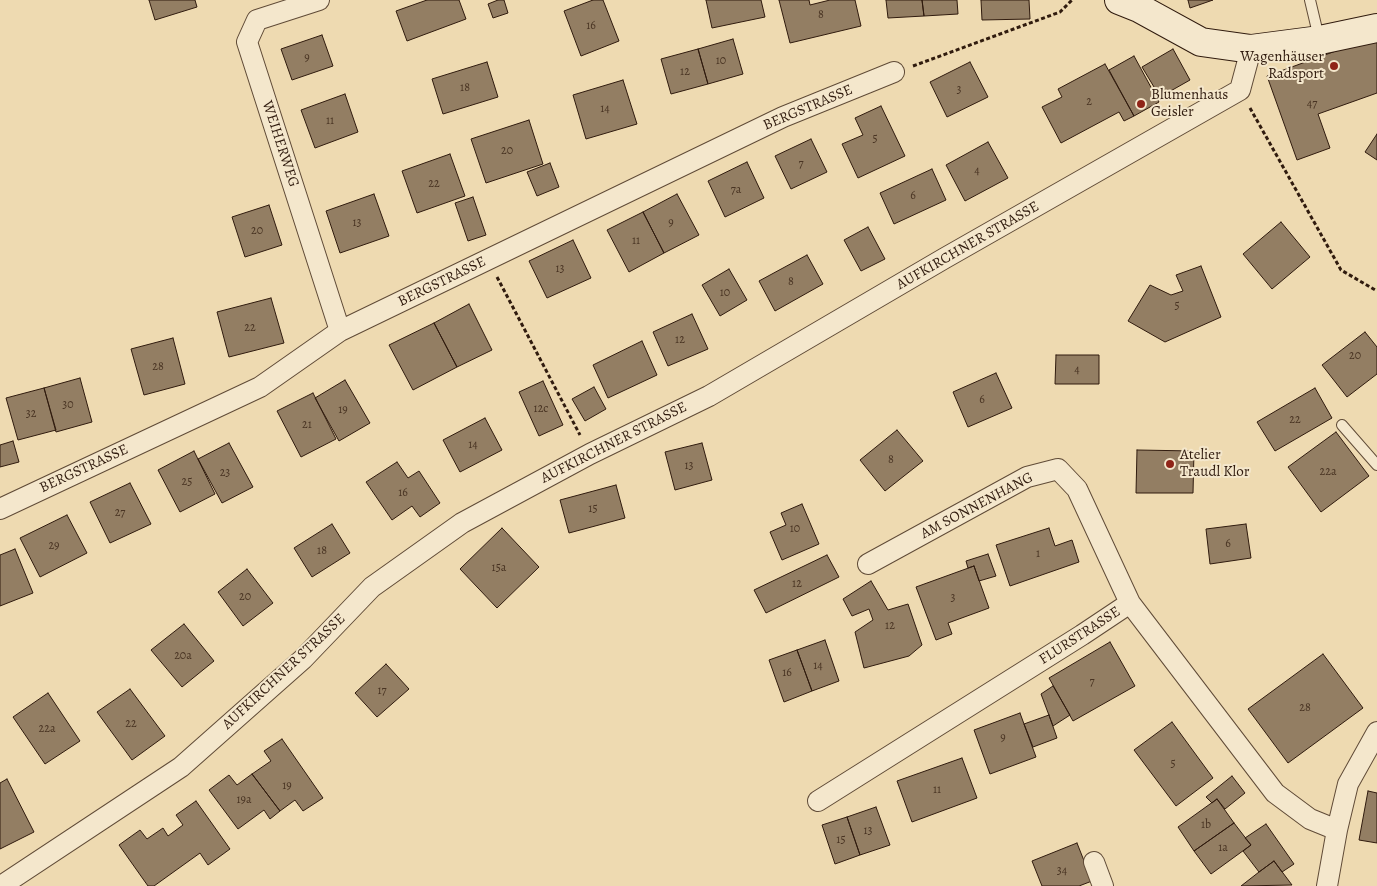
<!DOCTYPE html>
<meta charset="utf-8">
<style>
body{margin:0}
canvas{display:block;background:#eedab1}
</style>
<canvas width="1377" height="886"></canvas>
<script>
const c = document.querySelector('canvas').getContext('2d');
c.lineJoin = 'round';
function fill(path, color) {
  c.fillStyle = color;
  c.fill(path, 'evenodd');
}
function toPath(rows) {
  const path = new Path2D();
  for (const r of rows) {
    path.moveTo(r[0], r[1]);
    for (let i = 2; i < r.length; i += 2) path.lineTo(r[i], r[i + 1]);
  }
  return path;
}
function trace(path, color, width, dash) {
  c.strokeStyle = color;
  c.lineWidth = width;
  c.lineCap = dash ? 'butt' : 'round';
  c.setLineDash(dash || []);
  c.stroke(path);
}
function label(font, color, halo, rows, align = 'center') {
  c.font = font + ' Alegreya,serif';
  c.lineWidth = 4;
  c.setLineDash([]);
  c.textBaseline = 'middle';
  c.strokeStyle = halo;
  c.fillStyle = color;
  for (const [text, x, y, turn = 0] of rows) {
    c.save();
    c.translate(x, y);
    c.rotate((+turn || 0) * Math.PI / 180);
    c.textAlign = isNaN(turn) ? turn : align;
    if (halo) c.strokeText(text, 0, 0);
    c.fillText(text, 0, 0);
    c.restore();
  }
}
const building = toPath([
 [149,0,195,0,197,7,155,20,149,0],
 [427,0,459,0,466,19,407,41,396,11,427,0],
 [498,0,504,0,508,13,493,18,488,4,498,0],
 [593,0,603,0,619,41,581,56,564,11,593,0],
 [706,0,761,0,765,17,712,28,706,0],
 [779,0,809,0,810,5,830,0,855,0,861,26,790,43,779,0],
 [886,0,922,0,924,16,888,18,886,0],
 [922,0,957,0,958,14,924,16,922,0],
 [981,0,1029,0,1030,19,982,20,981,0],
 [1188,0,1213,0,1190,8,1188,0],
 [322,35,333,66,292,80,281,49,322,35],
 [1377,36,1377,93,1318,114,1330,148,1297,160,1267,76,1377,36],
 [733,39,743,74,708,84,698,49,733,39],
 [698,49,708,84,671,94,661,59,698,49],
 [1173,49,1190,80,1160,97,1142,67,1173,49],
 [1134,56,1159,102,1134,116,1109,70,1134,56],
 [487,62,498,97,443,114,432,79,487,62],
 [970,62,988,97,947,117,930,82,970,62],
 [1105,64,1134,116,1124,121,1119,112,1061,143,1042,107,1062,97,1058,89,1105,64],
 [623,80,637,124,586,139,573,95,623,80],
 [345,94,358,132,315,148,301,110,345,94],
 [881,106,905,156,858,178,842,144,863,135,855,118,881,106],
 [529,120,543,164,486,183,471,139,529,120],
 [1377,134,1377,160,1365,152,1377,134],
 [811,139,827,172,791,189,775,156,811,139],
 [988,142,1008,178,965,201,946,165,988,142],
 [450,154,465,196,417,213,402,171,450,154],
 [747,162,764,198,725,217,708,181,747,162],
 [550,163,559,187,537,196,527,172,550,163],
 [932,169,946,200,894,224,880,193,932,169],
 [374,194,389,236,340,253,326,211,374,194],
 [677,194,699,235,664,253,643,212,677,194],
 [473,197,486,235,468,241,455,203,473,197],
 [269,205,282,245,245,257,232,217,269,205],
 [643,212,664,253,629,272,607,230,643,212],
 [1281,222,1310,257,1272,289,1243,254,1281,222],
 [868,227,885,259,861,271,844,240,868,227],
 [573,240,591,278,547,298,529,261,573,240],
 [807,255,823,284,775,311,759,281,807,255],
 [1201,266,1221,317,1165,342,1128,321,1150,285,1171,295,1183,291,1176,275,1201,266],
 [729,269,747,300,720,316,702,285,729,269],
 [271,298,284,343,229,357,217,312,271,298],
 [469,304,492,350,457,367,434,323,469,304],
 [692,314,708,349,668,366,653,332,692,314],
 [434,323,457,367,413,390,389,345,434,323],
 [1365,332,1377,347,1377,374,1347,397,1322,365,1365,332],
 [173,338,185,384,144,395,131,349,173,338],
 [642,341,657,375,608,398,593,365,642,341],
 [1056,355,1099,355,1099,384,1055,384,1056,355],
 [996,373,1012,408,968,427,953,392,996,373],
 [80,378,92,422,56,432,44,388,80,378],
 [345,380,370,423,339,441,315,398,345,380],
 [543,381,563,425,539,436,519,392,543,381],
 [594,387,606,409,585,421,572,399,594,387],
 [44,388,56,430,18,440,6,398,44,388],
 [1315,388,1332,418,1275,451,1257,422,1315,388],
 [313,393,336,439,301,457,277,411,313,393],
 [485,418,502,450,460,472,443,440,485,418],
 [897,430,923,461,885,491,860,460,897,430],
 [1336,432,1369,476,1321,512,1288,467,1336,432],
 [13,441,19,462,0,467,0,445,13,441],
 [229,443,253,487,222,503,198,459,229,443],
 [702,443,712,480,675,490,665,452,702,443],
 [1137,450,1194,451,1193,493,1136,493,1137,450],
 [194,451,215,494,180,512,158,470,194,451],
 [397,462,408,478,419,471,440,503,420,517,412,506,392,520,366,482,397,462],
 [130,483,151,524,110,543,90,502,130,483],
 [616,485,625,518,569,533,560,500,616,485],
 [802,504,819,544,782,560,770,532,786,525,781,513,802,504],
 [67,515,87,553,40,577,20,538,67,515],
 [332,524,350,553,312,577,294,548,332,524],
 [1246,524,1251,558,1210,564,1206,529,1246,524],
 [502,528,539,567,497,608,460,569,502,528],
 [1049,528,1055,546,1072,540,1079,562,1010,586,996,545,1049,528],
 [15,549,33,593,0,606,0,555,15,549],
 [988,554,996,576,979,581,974,566,968,568,966,561,988,554],
 [827,555,839,577,766,613,754,590,827,555],
 [974,566,989,608,948,623,952,634,936,640,916,587,974,566],
 [247,569,273,603,243,626,218,592,247,569],
 [871,581,888,610,908,604,922,645,909,656,864,668,855,632,873,620,869,609,852,616,843,599,871,581],
 [184,624,214,661,182,687,151,650,184,624],
 [825,640,839,681,812,691,797,650,825,640],
 [1110,642,1135,686,1073,721,1049,678,1110,642],
 [797,650,812,691,784,702,769,660,797,650],
 [1323,654,1363,708,1288,763,1248,709,1323,654],
 [386,664,409,689,377,717,355,693,386,664],
 [1053,686,1070,715,1053,726,1041,694,1053,686],
 [130,689,165,736,132,760,97,712,130,689],
 [48,693,80,741,45,764,13,717,48,693],
 [1020,713,1036,757,990,774,974,730,1020,713],
 [1049,715,1057,738,1033,747,1024,724,1049,715],
 [1172,722,1213,778,1176,806,1134,750,1172,722],
 [282,739,323,798,303,811,295,800,280,811,252,774,271,761,264,751,282,739],
 [962,758,977,798,912,822,897,781,962,758],
 [252,774,280,811,270,819,264,810,238,829,209,790,229,775,237,785,252,774],
 [1232,776,1245,793,1225,809,1217,799,1212,803,1206,797,1232,776],
 [7,779,34,832,0,849,0,783,7,779],
 [1368,791,1377,793,1377,843,1359,840,1368,791],
 [1217,799,1234,823,1194,851,1178,827,1217,799],
 [196,801,230,849,208,865,200,853,154,886,148,886,119,845,140,830,147,839,163,828,168,836,183,825,176,815,196,801],
 [876,807,890,845,860,855,847,817,876,807],
 [847,817,860,855,835,864,822,825,847,817],
 [1234,823,1251,845,1211,874,1194,851,1234,823],
 [1266,824,1294,864,1282,872,1274,861,1259,872,1243,851,1251,845,1245,838,1266,824],
 [1077,843,1092,881,1079,886,1042,886,1032,861,1077,843],
 [1274,861,1292,885,1241,886,1259,872,1274,861]
]);
const path = toPath([
 [913,66,1060,12,1072,0],
 [1250,108,1341,270,1377,291],
 [497,277,580,435]
]);
const lane = toPath([
 [1310,0,1319,38],
 [1342,425,1377,465]
]);
const street = toPath([
 [319,0,257,20,247,42,340,331],
 [0,509,260,387,340,331,783,117,894,72],
 [868,564,1027,477,1058,469,1077,489,1130,603],
 [818,801,1082,635,1130,603,1275,793,1310,819,1337,830],
 [1094,862,1103,886],
 [1,886,181,767,303,659,372,587,462,523,590,454,709,396,945,258,1240,90,1251,49],
 [1327,886,1337,830,1348,784,1377,732]
]);
const secondary = toPath([
 [1119,0,1139,8,1201,42,1251,49,1320,40,1377,28]
]);
const markers = [
 [1334,66,5,"#8f2418"],
 [1141,104,5,"#8f2418"],
 [1170,464,5,"#8f2418"]
];
const numberNames = [
 ["8",821,15],
 ["16",591,26],
 ["9",307,58],
 ["10",721,61],
 ["12",685,72],
 ["18",465,88],
 ["3",959,90],
 ["2",1089,102],
 ["47",1312,104],
 ["14",605,109],
 ["11",330,121],
 ["5",875,139],
 ["20",507,151],
 ["7",801,164],
 ["4",977,171],
 ["22",434,184],
 ["7a",736,190],
 ["6",913,196],
 ["13",357,223],
 ["9",671,223],
 ["20",257,231],
 ["11",636,241],
 ["13",560,269],
 ["8",791,282],
 ["10",725,293],
 ["5",1177,306],
 ["22",250,328],
 ["12",680,340],
 ["20",1355,356],
 ["28",158,367],
 ["4",1077,370],
 ["6",982,400],
 ["30",68,405],
 ["12c",541,409],
 ["19",343,410],
 ["32",31,414],
 ["22",1295,420],
 ["21",307,425],
 ["14",473,445],
 ["8",891,460],
 ["13",689,466],
 ["22a",1328,472],
 ["23",225,473],
 ["25",187,482],
 ["16",403,493],
 ["15",593,509],
 ["27",120,513],
 ["10",795,529],
 ["6",1228,544],
 ["29",54,546],
 ["18",322,551],
 ["1",1038,554],
 ["15a",499,568],
 ["12",797,584],
 ["20",245,597],
 ["3",953,598],
 ["12",890,626],
 ["20a",183,656],
 ["14",818,666],
 ["16",787,673],
 ["7",1092,682],
 ["17",382,691],
 ["28",1305,708],
 ["22",131,724],
 ["22a",47,729],
 ["9",1003,738],
 ["5",1173,764],
 ["19",287,786],
 ["11",937,790],
 ["19a",244,800],
 ["1b",1206,825],
 ["13",868,831],
 ["15",841,840],
 ["1a",1223,848],
 ["34",1062,871]
];
const poiNames = [
 ["Wagenhäuser",1324,57,"right"],
 ["Radsport",1324,74,"right"],
 ["Blumenhaus",1151,95],
 ["Geisler",1151,112],
 ["Atelier",1180,455],
 ["Traudl Klor",1180,472]
];
const streetNames = [
 ["BERGSTRASSE",808,108,-23],
 ["WEIHERWEG",280,144,72],
 ["AUFKIRCHNER STRASSE",968,246,-30],
 ["BERGSTRASSE",442,282,-26],
 ["AUFKIRCHNER STRASSE",614,443,-27],
 ["BERGSTRASSE",84,469,-25],
 ["AM SONNENHANG",977,506,-28],
 ["FLURSTRASSE",1080,636,-33],
 ["AUFKIRCHNER STRASSE",284,672,-43]
];
fill(building, '#937e63');
trace(building, '#301b0e', 1);
trace(lane, '#604b37', 12);
trace(street, '#604b37', 22);
trace(secondary, '#301b0e', 30);
trace(path, '#301b0e', 3, [4, 2.5]);
trace(lane, '#f4e7cc', 10);
trace(street, '#f4e7cc', 20);
trace(secondary, '#f4e7cc', 28);
for (const [x, y, r, color] of markers) {
  const dot = new Path2D();
  dot.arc(x, y, r, 0, 2 * Math.PI);
  c.fillStyle = color;
  c.fill(dot);
  trace(dot, '#f4e7cc', 2);
}
label('12px', '#493423', null, numberNames);
label('15px', '#301b0e', '#f4e7cc', poiNames, 'left');
label('15px', '#301b0e', '#f4e7cc', streetNames);
</script>
